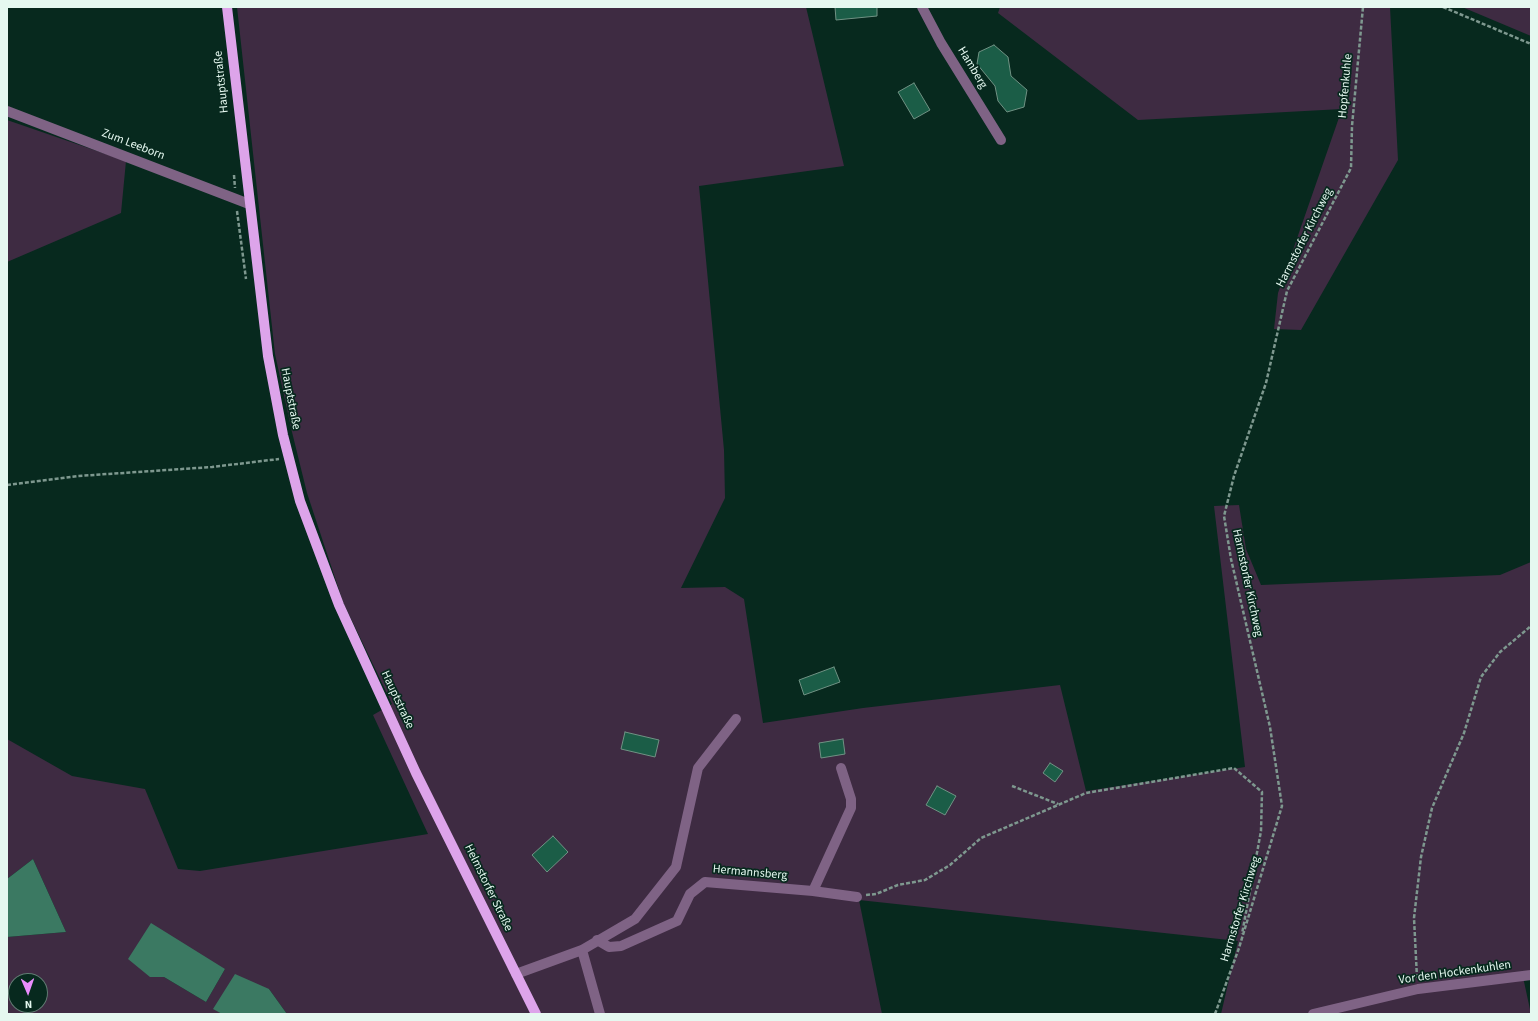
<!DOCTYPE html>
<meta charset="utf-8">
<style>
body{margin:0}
#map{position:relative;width:1538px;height:1021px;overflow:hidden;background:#07291e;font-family:"Source Sans 3",sans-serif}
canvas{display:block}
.frame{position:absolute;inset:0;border:8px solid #e5f8f0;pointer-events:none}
.north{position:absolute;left:8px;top:973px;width:40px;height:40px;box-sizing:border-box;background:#07291e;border:1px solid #607c72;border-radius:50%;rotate:178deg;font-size:11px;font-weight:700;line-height:16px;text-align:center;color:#e5f8f0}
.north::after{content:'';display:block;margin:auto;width:14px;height:18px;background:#ea8dfd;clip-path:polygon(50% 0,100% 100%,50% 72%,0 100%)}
</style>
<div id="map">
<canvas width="1538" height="1021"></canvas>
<div class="frame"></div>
<div class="north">N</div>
</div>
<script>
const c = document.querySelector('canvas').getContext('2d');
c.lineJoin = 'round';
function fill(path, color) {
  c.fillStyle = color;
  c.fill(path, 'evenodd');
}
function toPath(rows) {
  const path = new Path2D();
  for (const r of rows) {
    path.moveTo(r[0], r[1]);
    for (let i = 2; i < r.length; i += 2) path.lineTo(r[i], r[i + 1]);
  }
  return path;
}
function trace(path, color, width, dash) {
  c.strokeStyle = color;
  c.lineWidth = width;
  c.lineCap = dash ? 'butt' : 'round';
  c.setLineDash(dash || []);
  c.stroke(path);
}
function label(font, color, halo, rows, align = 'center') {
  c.font = font + ' "Source Sans 3",sans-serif';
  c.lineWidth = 3.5;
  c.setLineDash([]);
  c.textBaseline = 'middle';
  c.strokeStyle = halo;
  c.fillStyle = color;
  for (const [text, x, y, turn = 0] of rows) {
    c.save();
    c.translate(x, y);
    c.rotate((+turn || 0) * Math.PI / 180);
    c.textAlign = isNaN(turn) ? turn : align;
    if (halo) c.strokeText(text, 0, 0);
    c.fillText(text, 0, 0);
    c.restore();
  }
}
const green = toPath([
 [237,7,806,7,844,166,699,186,724,450,725,498,681,588,725,587,744,599,763,723,863,708,1060,685,1086,791,1245,767,1214,506,1239,505,1246,549,1261,585,1500,575,1531,562,1531,975,1523,977,1531,1014,1221,1014,1238,941,859,900,882,1014,287,1014,269,989,214,1009,222,1014,7,1014,7,937,66,932,33,859,7,879,7,739,72,776,145,789,178,869,200,871,428,834,373,715,392,704,343,602,307,493,292,432,275,354],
 [225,969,206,1002,164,977],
 [16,981,40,981,40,1005,16,1005],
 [1000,7,1390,7,1398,160,1301,330,1274,329,1278,293,1342,109,1138,120,998,13],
 [1462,7,1531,7,1531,36],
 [7,120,126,161,121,213,7,262]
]);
const water = toPath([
 [33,859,66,932,7,937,7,879],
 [151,923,225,969,206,1002,164,977,150,977,128,959],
 [235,974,269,989,287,1014,222,1014,213,1009]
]);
const building = toPath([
 [835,7,877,7,877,16,836,20,835,7],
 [994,45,1008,57,1011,76,1027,90,1024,107,1007,112,998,101,995,86,977,64,979,52,994,45],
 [914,83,930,110,914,119,898,92,914,83],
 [834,667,840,682,804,695,799,680,834,667],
 [625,732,659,740,655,757,621,749,625,732],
 [843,739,845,754,821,758,819,743,843,739],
 [1050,763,1063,771,1055,782,1043,773,1050,763],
 [937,786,956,796,945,815,926,805,937,786],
 [553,836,568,852,547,872,532,855,553,836]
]);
const path = toPath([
 [1443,7,1531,44],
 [234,175,235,188],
 [237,211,246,279],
 [7,485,78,476,212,467,279,459],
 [1012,786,1058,804],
 [866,895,876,894,898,885,925,880,950,865,981,838,1086,793,1234,768,1262,792,1261,831,1242,934],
 [1417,978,1414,918,1421,857,1432,808,1464,733,1481,677,1500,652,1531,626],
 [1215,1014,1239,948,1282,806,1270,727,1231,559,1224,516,1234,476,1266,383,1287,291,1351,168,1352,126,1363,7]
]);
const minor = toPath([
 [922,7,941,43,1001,140],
 [7,111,249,204],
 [813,891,851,808,851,799,841,768],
 [597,940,609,947,621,946,677,921,690,894,705,882,813,891,857,897],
 [582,950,600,1014],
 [516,974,582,950,635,919,676,867,698,768,736,719],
 [1313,1014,1418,989,1531,975]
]);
const major = toPath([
 [227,7,268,356,283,435,300,501,339,605,416,773,536,1014]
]);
const streetNames = [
 ["Hamberg",972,68,59],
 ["Hauptstraße",222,82,-96],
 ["Hopfenkuhle",1346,86,-85],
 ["Zum Leeborn",133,145,21],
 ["Harmstorfer Kirchweg",1305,238,-63],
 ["Hauptstraße",290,399,79],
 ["Harmstorfer Kirchweg",1247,583,78],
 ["Hauptstraße",397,700,65],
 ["Hermannsberg",750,873,5],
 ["Helmstorfer Straße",488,888,64],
 ["Harmstorfer Kirchweg",1241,909,-73],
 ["Vor den Hockenkuhlen",1455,973,-8]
];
fill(green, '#3e2b42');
fill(water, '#3b7962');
fill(building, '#1b5d47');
trace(building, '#709284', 1);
trace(path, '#7e988f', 2.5, [4, 2]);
trace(minor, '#7f6385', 10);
trace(major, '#dda4ea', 10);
label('12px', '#e5f8f0', '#07291e', streetNames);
</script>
